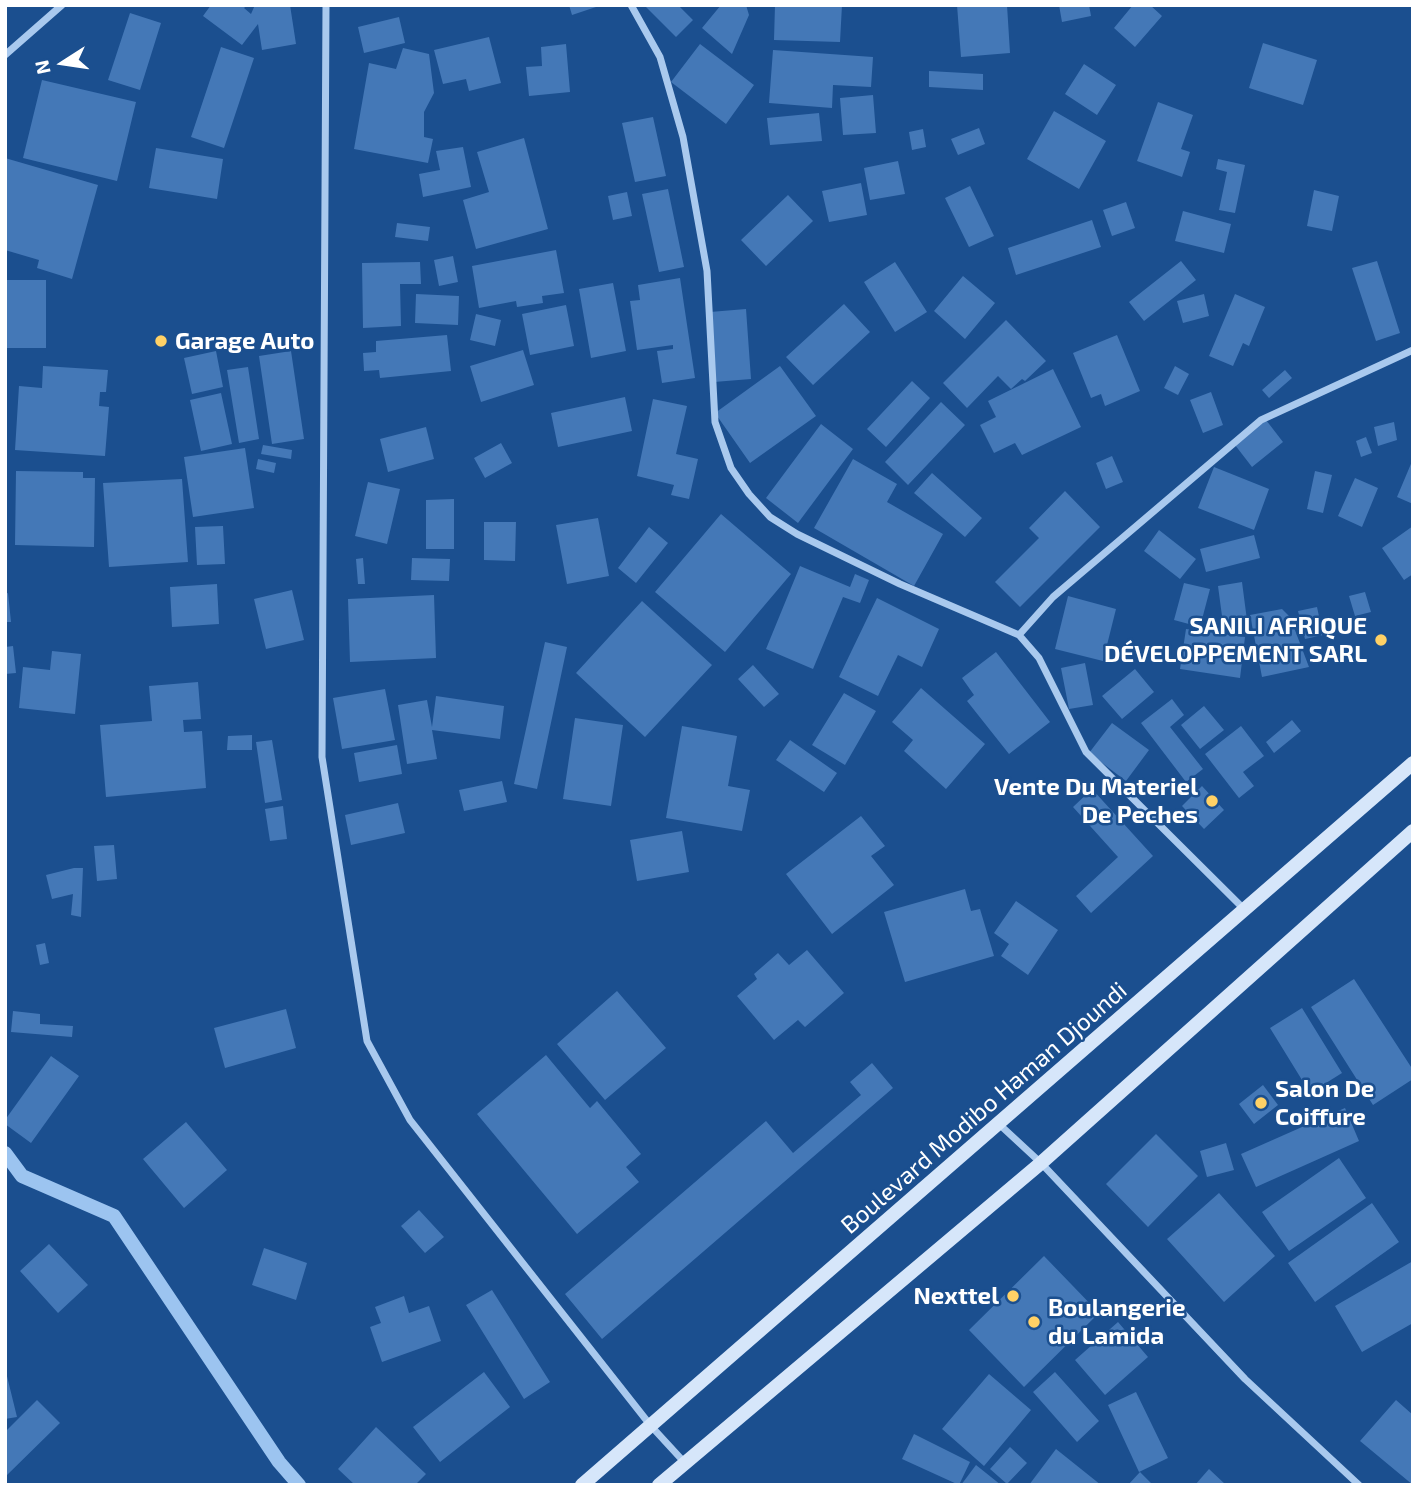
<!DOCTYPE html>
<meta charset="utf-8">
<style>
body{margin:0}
#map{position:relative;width:1418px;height:1490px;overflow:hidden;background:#1b4f8f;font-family:"Exo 2",sans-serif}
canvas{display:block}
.frame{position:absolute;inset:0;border:7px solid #fff;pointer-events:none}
.north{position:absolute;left:28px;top:28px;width:70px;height:70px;-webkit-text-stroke:5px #1b4f8f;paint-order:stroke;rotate:258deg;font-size:19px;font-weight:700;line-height:28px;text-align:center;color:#fff}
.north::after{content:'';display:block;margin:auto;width:24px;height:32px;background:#fff;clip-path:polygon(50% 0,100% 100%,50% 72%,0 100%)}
</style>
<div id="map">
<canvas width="1418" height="1490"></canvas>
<div class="frame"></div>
<div class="north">N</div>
</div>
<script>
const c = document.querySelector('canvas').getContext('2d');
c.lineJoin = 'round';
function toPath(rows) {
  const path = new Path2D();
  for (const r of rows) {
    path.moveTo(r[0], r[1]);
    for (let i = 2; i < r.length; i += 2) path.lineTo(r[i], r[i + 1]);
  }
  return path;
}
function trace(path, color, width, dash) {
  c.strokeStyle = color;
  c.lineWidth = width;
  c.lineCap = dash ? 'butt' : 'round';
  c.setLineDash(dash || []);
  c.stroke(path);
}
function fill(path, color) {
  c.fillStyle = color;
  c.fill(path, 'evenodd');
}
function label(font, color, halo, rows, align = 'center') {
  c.font = font + ' "Exo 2",sans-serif';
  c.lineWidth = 5;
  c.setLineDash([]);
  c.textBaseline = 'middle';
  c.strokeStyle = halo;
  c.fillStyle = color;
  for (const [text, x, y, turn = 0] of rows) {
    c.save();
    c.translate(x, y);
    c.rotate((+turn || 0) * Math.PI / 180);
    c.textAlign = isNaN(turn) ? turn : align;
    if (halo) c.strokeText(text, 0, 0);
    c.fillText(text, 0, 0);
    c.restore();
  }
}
const stream = toPath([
 [5,1153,22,1176,114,1216,279,1462,299,1485]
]);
const building = toPath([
 [211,5,247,5,244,8,251,14,255,5,290,5,296,44,262,50,258,24,242,45,203,16],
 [569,5,599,5,599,6,572,15],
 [644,5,678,5,693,20,676,37],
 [721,5,746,5,749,15,732,54,702,28],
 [775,5,842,5,840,42,774,40],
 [957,5,1007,5,1010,53,961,57],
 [1059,5,1089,5,1091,16,1062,22],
 [1133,5,1150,5,1162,16,1135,47,1114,28],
 [130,13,161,23,140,90,108,80],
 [399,17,405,43,364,53,358,27],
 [489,37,501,83,469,91,466,79,443,84,434,50],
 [1263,43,1317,60,1303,105,1249,88],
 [566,44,570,92,529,96,526,67,542,66,541,47],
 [700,44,754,85,726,124,671,82],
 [221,47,254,58,224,148,191,137],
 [403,48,429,54,434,93,424,112,424,137,433,139,428,163,354,149,369,63,396,69],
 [773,50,873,57,871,87,833,85,832,108,769,103],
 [1084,64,1116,85,1097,115,1065,94],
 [929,71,983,74,983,90,929,87],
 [42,80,136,102,117,181,23,158],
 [873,95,876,133,843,135,840,98],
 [1158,102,1193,115,1181,149,1190,152,1182,177,1137,161],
 [1054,111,1106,141,1079,189,1027,159],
 [819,113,822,141,770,145,767,118],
 [653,117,666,176,635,182,622,123],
 [979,128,985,144,958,155,951,139],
 [923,129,926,147,912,150,909,132],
 [524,138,548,229,476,249,463,200,489,192,477,152],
 [463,147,471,187,423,197,419,174,440,170,436,151],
 [156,148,223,159,217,199,149,188],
 [5,158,98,185,72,279,37,268,39,260,5,250],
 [1218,159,1245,165,1235,213,1219,210,1227,172,1216,169],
 [898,161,905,194,870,200,864,168],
 [861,183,867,215,829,222,822,191],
 [970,186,994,236,969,247,945,198],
 [668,189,684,267,659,272,642,194],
 [1314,190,1339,196,1332,231,1307,226],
 [627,192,632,216,613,220,608,196],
 [788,195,813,221,766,266,741,240],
 [1126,202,1135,228,1112,236,1103,210],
 [1183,211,1231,224,1224,253,1175,241],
 [1092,220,1101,247,1016,275,1008,248],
 [397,223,430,227,428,241,395,237],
 [556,250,564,293,542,296,543,303,517,307,516,301,479,308,472,266],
 [453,256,458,282,439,286,434,260],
 [1181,261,1196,280,1144,321,1129,302],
 [1377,261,1400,333,1376,341,1352,268],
 [420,262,421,284,400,284,401,326,363,328,362,263],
 [895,262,927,312,895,332,864,282],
 [963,276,995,303,965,339,934,311],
 [680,278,695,378,662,383,657,351,673,349,673,345,637,350,630,301,640,300,638,285],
 [5,280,46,280,46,348,5,348],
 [613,283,626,351,591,358,579,289],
 [416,294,459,296,458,325,415,323],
 [1204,294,1209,316,1183,323,1177,301],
 [1235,294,1265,307,1249,346,1243,343,1233,366,1209,356],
 [844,304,870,332,813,385,786,357],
 [566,305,574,346,530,355,522,314],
 [746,309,751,379,714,382,710,312],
 [476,314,501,320,495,346,470,340],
 [1006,320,1046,361,1025,381,1022,379,1011,389,998,376,967,408,943,383],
 [447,335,451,371,380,378,379,370,364,371,363,353,376,352,376,341],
 [1117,335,1140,391,1105,406,1101,394,1091,398,1073,353],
 [523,350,534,385,481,402,470,366],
 [216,351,223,387,192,394,184,358],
 [291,351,304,439,272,444,259,356],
 [43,366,108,370,106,392,100,392,99,406,109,407,105,456,15,450,19,386,42,388],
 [780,366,816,416,750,463,715,413],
 [1175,366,1189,374,1178,395,1164,388],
 [248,367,259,439,239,443,227,370],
 [1053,369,1081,427,1022,455,1015,443,994,453,980,425,996,417,988,401],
 [1285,370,1292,378,1269,398,1262,390],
 [912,381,930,398,886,447,867,429],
 [1211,392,1223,425,1203,433,1190,400],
 [221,393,232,444,201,451,190,400],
 [625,397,632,431,558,447,551,413],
 [653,399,687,406,676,454,698,459,689,499,671,495,674,485,637,476],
 [941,402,965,425,908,485,885,462],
 [1266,420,1283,442,1252,467,1235,445],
 [1394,422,1397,440,1378,446,1374,427],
 [821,424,853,449,798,523,766,498],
 [426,427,434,459,388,472,380,439],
 [1366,437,1372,453,1361,457,1356,441],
 [501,443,512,463,485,478,474,458],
 [263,445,292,450,291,459,261,454],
 [245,448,254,508,193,517,184,457],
 [1112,456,1123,482,1106,489,1096,463],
 [258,459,276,463,274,473,256,469],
 [853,459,897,484,887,502,943,534,914,586,814,528],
 [1413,459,1413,504,1397,497],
 [1214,467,1269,489,1254,530,1198,508],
 [16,471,83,472,83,478,95,478,94,547,15,545],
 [1315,471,1332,475,1323,513,1307,509],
 [932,473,982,518,965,537,914,493],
 [1355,478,1378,488,1362,527,1338,516],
 [182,479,188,562,109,567,103,483],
 [368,482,400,489,387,544,355,536],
 [1065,491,1100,527,1020,607,995,582,1039,538,1029,528],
 [454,499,454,549,426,549,426,500],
 [721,514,791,574,725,652,655,592],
 [598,518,609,576,567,584,556,525],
 [484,522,516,522,515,561,484,560],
 [223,526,225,564,197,565,195,527],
 [1413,526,1413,574,1404,580,1382,548],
 [649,527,668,543,636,583,618,568],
 [1159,530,1196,559,1180,579,1144,551],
 [1254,535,1260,558,1206,572,1200,549],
 [363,558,365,584,358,584,356,559],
 [412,558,450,559,449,581,411,580],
 [800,566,850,587,855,574,869,580,860,603,843,597,813,669,766,649],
 [1242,582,1248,628,1224,631,1218,586],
 [1184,583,1210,589,1200,627,1174,620],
 [217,584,219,624,172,627,170,587],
 [292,590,304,640,266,649,254,599],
 [1365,592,1371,612,1355,616,1349,596],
 [8,593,11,622,5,622,5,594],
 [434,595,436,658,350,662,348,599],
 [1068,596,1116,609,1103,661,1055,649],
 [877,598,939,629,922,667,898,655,878,696,839,677],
 [642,601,712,665,645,737,576,673],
 [1317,607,1323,635,1305,639,1298,611],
 [1282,609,1290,617,1309,667,1262,677,1250,615],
 [1186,629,1245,637,1240,678,1180,669],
 [545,642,567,647,537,789,514,784],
 [13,646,16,673,5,674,5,647],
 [52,651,81,654,75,714,19,708,23,667,50,670],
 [996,652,1050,722,1009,754,967,701,974,695,962,678],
 [1085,663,1093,705,1069,709,1061,668],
 [753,665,779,694,764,707,738,679],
 [1135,669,1154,692,1122,719,1102,696],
 [198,682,201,719,183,720,184,732,202,731,206,788,106,797,100,725,152,721,149,686],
 [921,688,985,744,946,789,904,751,913,740,892,722],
 [385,689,395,740,342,749,333,698],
 [844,693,876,711,845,765,812,745],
 [436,696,504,706,500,739,432,730,437,759,407,764,398,705,427,700,432,727],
 [1172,699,1184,715,1170,727,1203,769,1186,782,1141,723],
 [1204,706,1224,730,1200,749,1181,725],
 [575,718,623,725,611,806,563,799],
 [1292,720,1301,731,1274,753,1266,742],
 [1112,723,1149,750,1126,781,1089,753],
 [682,726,737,736,728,786,750,790,742,831,666,818],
 [1241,726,1264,756,1243,772,1254,786,1239,798,1205,754],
 [252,735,252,750,227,750,228,736],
 [272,740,282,800,265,803,256,742],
 [790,740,837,773,824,792,776,760],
 [397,745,402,774,359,782,354,753],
 [502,781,507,802,464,811,459,790],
 [1202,786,1224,810,1204,829,1182,806],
 [1092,789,1153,856,1091,913,1076,896,1118,857,1073,807],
 [398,803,405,833,351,845,345,815],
 [283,806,287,839,270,841,265,809],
 [861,816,885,846,871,856,894,885,832,934,786,874],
 [682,831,689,872,637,881,630,840],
 [114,845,117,879,97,881,94,846],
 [74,868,83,868,81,917,71,915,73,894,52,899,46,875],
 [965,889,971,911,980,909,994,956,905,982,884,912],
 [1016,901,1058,930,1028,975,1001,956,1009,944,994,933],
 [45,943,49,963,40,965,36,945],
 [807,950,844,993,805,1027,798,1020,774,1040,737,996,757,979,754,974,778,953,789,965],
 [1354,979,1413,1070,1413,1079,1373,1105,1311,1007],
 [617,991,666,1048,605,1100,557,1044],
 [1302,1008,1342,1073,1310,1093,1270,1028],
 [286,1009,296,1048,225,1068,214,1028],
 [13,1011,40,1014,40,1024,73,1026,72,1037,11,1032],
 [546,1055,590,1108,597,1101,641,1154,626,1167,639,1182,577,1234,477,1114],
 [51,1056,79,1076,31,1143,5,1124,5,1120],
 [872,1063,893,1088,602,1339,565,1294,766,1121,793,1153,861,1095,850,1082],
 [1263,1085,1278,1105,1254,1124,1239,1104],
 [1345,1108,1359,1141,1256,1187,1241,1154],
 [186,1122,227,1170,184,1208,143,1159],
 [1156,1134,1198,1176,1148,1227,1106,1184],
 [1226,1143,1234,1170,1207,1177,1200,1151],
 [1339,1158,1366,1198,1289,1251,1262,1212],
 [1219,1193,1275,1256,1224,1302,1167,1239],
 [1372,1203,1399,1242,1315,1302,1288,1263],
 [419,1210,444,1237,425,1253,401,1226],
 [49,1244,88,1285,58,1313,20,1271],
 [264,1248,307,1263,296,1300,252,1285],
 [1044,1256,1099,1313,1024,1387,969,1330],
 [1413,1261,1413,1323,1362,1352,1335,1306],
 [492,1290,550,1382,524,1399,466,1305],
 [404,1296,409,1313,429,1306,441,1341,382,1362,370,1327,381,1323,375,1307],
 [1118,1322,1148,1357,1105,1395,1075,1360],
 [5,1368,17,1417,5,1419],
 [484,1372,510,1407,440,1462,413,1427],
 [1055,1372,1099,1421,1077,1442,1033,1392],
 [989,1374,1031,1410,984,1466,942,1429],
 [1136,1392,1168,1458,1139,1472,1108,1405],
 [37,1400,60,1423,5,1477,5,1432],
 [1396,1400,1413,1415,1413,1485,1360,1441],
 [376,1427,426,1474,415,1485,355,1485,338,1469],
 [914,1434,970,1462,959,1485,902,1459],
 [1010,1447,1027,1463,1007,1484,990,1469],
 [1056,1449,1101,1485,1029,1485],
 [976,1465,1001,1485,961,1485],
 [1209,1469,1226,1485,1195,1485],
 [1140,1472,1153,1485,1128,1485]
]);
const street = toPath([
 [326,5,322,757,367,1041,410,1120,651,1426,685,1463],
 [631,5,660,57,683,137,707,271,715,422,731,468,749,494,770,517,797,534,900,584,1019,635,1039,658,1086,752,1246,911],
 [5,55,62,5],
 [1019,635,1053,597,1261,420,1413,350],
 [1000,1125,1041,1163,1245,1379,1359,1485]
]);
const secondary = toPath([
 [582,1485,1413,763],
 [659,1485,1041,1163,1413,831]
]);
const markers = [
 [161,341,7,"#ffd166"],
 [1381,640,7,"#ffd166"],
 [1212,801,7,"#ffd166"],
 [1261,1103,7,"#ffd166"],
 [1013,1296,7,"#ffd166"],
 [1034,1322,7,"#ffd166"]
];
const poiNames = [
 ["Garage Auto",175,341],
 ["SANILI AFRIQUE",1367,626,"right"],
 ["DÉVELOPPEMENT SARL",1367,654,"right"],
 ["Vente Du Materiel",1198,787,"right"],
 ["De Peches",1198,815,"right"],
 ["Salon De",1275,1089],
 ["Coiffure",1275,1117],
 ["Nexttel",999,1296,"right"],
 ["Boulangerie",1048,1308],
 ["du Lamida",1048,1336]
];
const streetNames = [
 ["Boulevard Modibo Haman Djoundi",984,1108,-41]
];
trace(stream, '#9cc4f0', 14);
fill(building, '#4478b7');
trace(street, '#a9c9ee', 7);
trace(secondary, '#d6e6fa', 14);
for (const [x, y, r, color] of markers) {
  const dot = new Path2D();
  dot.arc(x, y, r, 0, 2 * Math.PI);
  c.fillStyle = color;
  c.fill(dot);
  trace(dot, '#1b4f8f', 2.5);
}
label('bold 24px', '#fff', '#1b4f8f', poiNames, 'left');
label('24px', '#fff', '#1b4f8f', streetNames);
</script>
